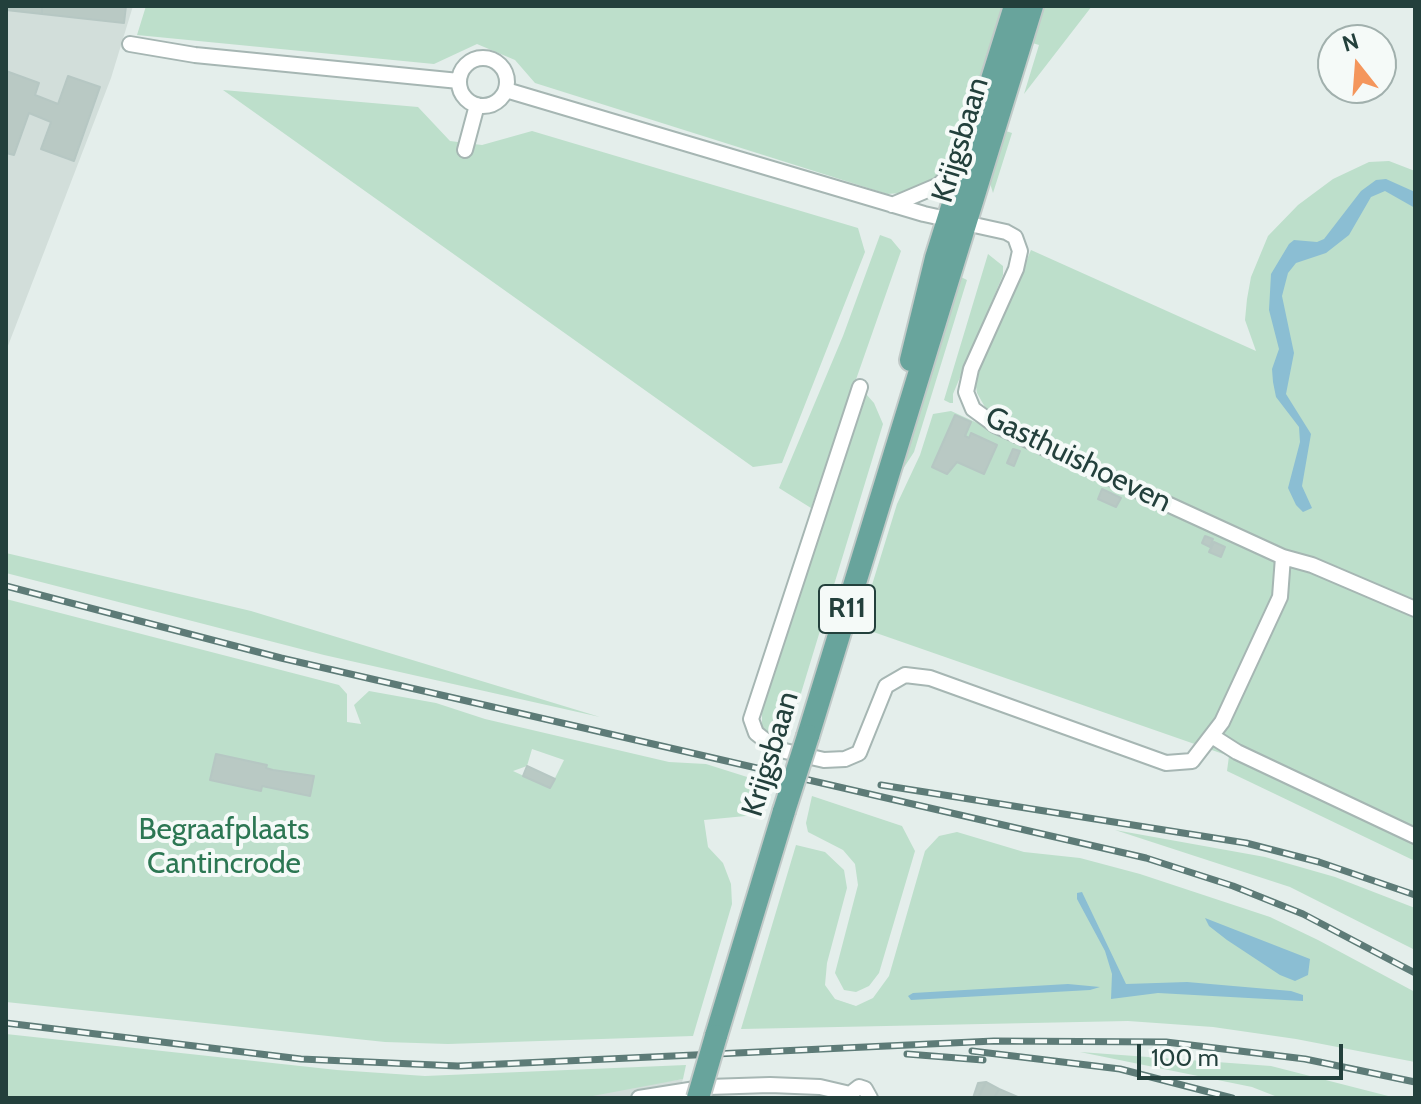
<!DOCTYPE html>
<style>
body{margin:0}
#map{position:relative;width:1421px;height:1104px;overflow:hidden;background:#e4eeeb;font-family:Cabin,sans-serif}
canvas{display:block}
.frame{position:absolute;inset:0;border:8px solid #23403c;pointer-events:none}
.north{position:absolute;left:1317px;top:24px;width:80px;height:80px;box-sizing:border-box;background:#f5faf8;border:2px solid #a1b0ad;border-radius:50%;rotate:343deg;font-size:22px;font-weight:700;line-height:32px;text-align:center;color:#23403c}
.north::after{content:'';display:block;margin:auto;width:28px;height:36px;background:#f4965c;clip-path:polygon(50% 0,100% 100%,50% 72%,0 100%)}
.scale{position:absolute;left:1137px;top:1044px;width:206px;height:36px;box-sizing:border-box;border:4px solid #23403c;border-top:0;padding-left:10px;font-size:24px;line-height:28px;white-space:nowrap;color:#23403c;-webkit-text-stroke:6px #f5faf8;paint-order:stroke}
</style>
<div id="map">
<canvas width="1421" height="1104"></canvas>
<div class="frame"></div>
<div class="north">N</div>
<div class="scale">100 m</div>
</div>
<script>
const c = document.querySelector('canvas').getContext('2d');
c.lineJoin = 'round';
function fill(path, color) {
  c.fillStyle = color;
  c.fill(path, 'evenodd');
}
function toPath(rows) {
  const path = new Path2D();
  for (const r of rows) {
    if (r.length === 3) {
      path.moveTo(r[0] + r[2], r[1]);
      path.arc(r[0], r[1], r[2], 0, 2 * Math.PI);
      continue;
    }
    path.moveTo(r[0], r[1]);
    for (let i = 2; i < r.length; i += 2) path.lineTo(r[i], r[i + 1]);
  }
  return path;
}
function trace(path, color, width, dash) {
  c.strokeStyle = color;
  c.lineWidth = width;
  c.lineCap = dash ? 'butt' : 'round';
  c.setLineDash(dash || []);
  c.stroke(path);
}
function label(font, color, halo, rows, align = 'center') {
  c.font = font + ' Cabin,sans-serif';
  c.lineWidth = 8;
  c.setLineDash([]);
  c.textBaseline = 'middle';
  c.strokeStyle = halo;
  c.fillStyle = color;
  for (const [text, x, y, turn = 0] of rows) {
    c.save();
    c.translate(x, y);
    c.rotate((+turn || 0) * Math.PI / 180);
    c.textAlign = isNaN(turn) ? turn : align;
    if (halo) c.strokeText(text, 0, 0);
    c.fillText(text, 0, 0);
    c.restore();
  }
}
const built = toPath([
 [6,6,133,6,111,78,6,351],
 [683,1079,677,1098,582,1098,611,1090]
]);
const green = toPath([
 [146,6,1002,6,953,162,931,184,902,193,887,194,535,83,515,60,477,44,434,64,137,35],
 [1038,6,1092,6,1024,94,1039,45,1026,41],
 [223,90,418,107,450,141,482,145,532,131,858,228,865,252,782,463,753,467],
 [1000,129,1012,133,993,193,989,180],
 [1389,161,1415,171,1415,861,1227,771,1229,756,859,627,897,504,920,455,933,414,951,411,984,426,990,416,977,393,975,381,1031,250,1256,351,1245,320,1247,299,1251,277,1268,236,1298,205,1333,179,1369,162],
 [880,235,891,239,901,251,811,508,779,488,843,336],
 [988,254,1003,266,1003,275,953,394,953,403,950,403,944,400],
 [961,277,967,280,914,452,903,469],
 [866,394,874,403,883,424,791,726,788,725,782,744,773,742,762,729,762,712,803,575],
 [6,553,251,611,600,717,324,655,6,573],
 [6,599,339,685,347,694,347,722,361,724,354,705,369,691,436,703,485,719,669,762,706,764,763,782,756,815,704,820,708,847,723,863,731,884,732,904,693,1036,448,1044,385,1042,6,1002],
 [532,749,564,760,550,788,513,771,527,766],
 [812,796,902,826,915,851,879,973,869,986,856,992,844,990,835,973,858,885,855,864,843,850,808,832,806,823],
 [1115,830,1265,857,1335,877,1415,908,1415,950,1290,887],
 [957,832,1024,852,1080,858,1140,874,1270,917,1318,940,1415,992,1415,1062,1296,1039,1213,1027,1128,1021,741,1029,796,845,825,852,844,870,847,888,827,963,825,985,835,999,856,1006,873,998,889,976,925,851,939,836],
 [6,1034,337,1070,425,1076,686,1065,683,1079,582,1098,6,1098],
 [1080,1052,1271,1066,1396,1098,1280,1098,1252,1087]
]);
const water = toPath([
 [1386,179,1415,192,1415,208,1385,191,1371,197,1349,235,1326,253,1296,263,1288,273,1282,296,1294,353,1286,394,1311,434,1302,486,1312,508,1303,512,1296,505,1288,488,1300,442,1299,427,1276,397,1273,382,1272,369,1279,349,1269,310,1271,274,1289,244,1294,240,1317,242,1324,239,1361,191,1376,180],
 [1082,892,1126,984,1187,982,1291,991,1303,995,1303,1001,1158,993,1111,999,1112,974,1105,951,1077,899,1077,893],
 [1205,918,1310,959,1308,975,1295,981,1280,975,1227,940,1209,926],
 [1068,984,1100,987,1090,990,911,1000,908,996,913,993]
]);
const building = toPath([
 [6,6,42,6,42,14,6,10,6,6],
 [42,6,126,6,124,23,42,14,42,6],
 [6,71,39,83,35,95,58,104,68,76,100,87,74,161,41,149,51,122,29,113,14,155,6,153,6,71],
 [955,415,971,422,965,436,969,438,971,433,997,445,984,474,957,462,947,474,932,467,955,415],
 [1013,449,1020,451,1014,466,1007,463,1013,449],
 [1102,489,1121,498,1116,507,1098,499,1102,489],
 [1205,536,1213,539,1210,547,1202,543,1205,536],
 [1214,542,1225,547,1221,557,1209,552,1214,542],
 [216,754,267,765,266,768,273,770,314,776,310,796,262,786,261,791,210,780,216,754],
 [527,766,555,779,550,788,523,776,527,766],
 [986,1082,999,1089,994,1098,978,1098,986,1082],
 [986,1082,978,1098,973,1098,978,1083,986,1082],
 [999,1089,1020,1098,994,1098,999,1089]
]);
const street = toPath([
 [130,44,195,55,459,81],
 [483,82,24],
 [506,90,924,214,1006,232,1015,237,1020,251,1016,269,971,369,966,392,973,409,995,425,1283,557,1312,565,1415,609],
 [465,150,477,105],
 [892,205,939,185,962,160],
 [860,387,751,719,756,733,776,749,824,760,845,759,859,753,886,686,905,675,930,678,1166,763,1192,761,1222,722,1280,597,1283,557],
 [1212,736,1237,752,1415,836],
 [850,1094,859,1087,865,1089,870,1098],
 [639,1098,708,1087,770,1085,820,1087,850,1094]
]);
const primary = toPath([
 [911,360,936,258,1015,6],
 [808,736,1032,6],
 [716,1036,784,811]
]);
const rail = toPath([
 [6,586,281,658,1146,858,1233,886,1303,914,1415,973],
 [881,785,1246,843,1319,862,1415,895],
 [6,1023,301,1059,458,1066,994,1041,1166,1042,1305,1059,1415,1082],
 [972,1051,1120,1069,1232,1098],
 [907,1054,983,1060]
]);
const primaryBridge = toPath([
 [784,811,808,736],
 [698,1098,716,1036]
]);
const shields = [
 [847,609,56]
];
const shieldNames = [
 ["R11",847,609]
];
const streetNames = [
 ["Krijgsbaan",961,140,-73],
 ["Gasthuishoeven",1078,460,26],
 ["Krijgsbaan",771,754,-73]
];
const parkNames = [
 ["Begraafplaats",224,830],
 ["Cantincrode",224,864]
];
fill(built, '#d2deda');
fill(green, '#bddfcb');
fill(water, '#8bbed3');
fill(building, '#b9c9c4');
trace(building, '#b6c7c3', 2);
trace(street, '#a6b6b3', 18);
trace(primary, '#c1cac8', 26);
trace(street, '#fff', 14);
trace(primary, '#68a49c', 22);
trace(rail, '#5d7b77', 7);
trace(rail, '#f5faf8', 4, [12]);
trace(primaryBridge, '#c1cac8', 26, []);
trace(primaryBridge, '#68a49c', 22);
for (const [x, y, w] of shields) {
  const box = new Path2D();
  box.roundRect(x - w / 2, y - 24, w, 48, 6);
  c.fillStyle = '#f5faf8';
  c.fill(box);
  trace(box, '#23403c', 2);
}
label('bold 28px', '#23403c', null, shieldNames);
label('30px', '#23403c', '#f5faf8', streetNames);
label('30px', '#2c7753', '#f5faf8', parkNames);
</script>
